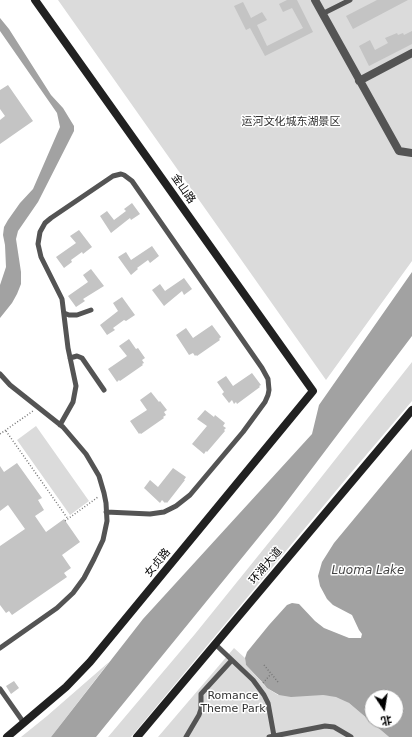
<!DOCTYPE html>
<meta charset="utf-8">
<style>
body{margin:0}
#map{position:relative;width:412px;height:737px;overflow:hidden;background:#fff;font-family:"DejaVu Sans","Noto Sans SC",sans-serif}
canvas{display:block}
.north{position:absolute;left:364px;top:689px;width:40px;height:40px;box-sizing:border-box;background:#fff;border:1px solid #999;border-radius:50%;rotate:168deg;font-size:11px;font-weight:700;line-height:16px;text-align:center;color:#000}
.north::after{content:'';display:block;margin:auto;width:14px;height:18px;background:#000;clip-path:polygon(50% 0,100% 100%,50% 72%,0 100%)}
</style>
<div id="map">
<canvas width="412" height="737"></canvas>
<div class="north">北</div>
</div>
<script>
const c = document.querySelector('canvas').getContext('2d');
c.lineJoin = 'round';
function fill(path, color) {
  c.fillStyle = color;
  c.fill(path, 'evenodd');
}
function toPath(rows) {
  const path = new Path2D();
  for (const r of rows) {
    path.moveTo(r[0], r[1]);
    for (let i = 2; i < r.length; i += 2) path.lineTo(r[i], r[i + 1]);
  }
  return path;
}
function trace(path, color, width, dash) {
  c.strokeStyle = color;
  c.lineWidth = width;
  c.lineCap = dash ? 'butt' : 'round';
  c.setLineDash(dash || []);
  c.stroke(path);
}
function label(font, color, halo, rows, align = 'center') {
  c.font = font + ' "DejaVu Sans","Noto Sans SC",sans-serif';
  c.lineWidth = 3;
  c.setLineDash([]);
  c.textBaseline = 'middle';
  c.strokeStyle = halo;
  c.fillStyle = color;
  for (const [text, x, y, turn = 0] of rows) {
    c.save();
    c.translate(x, y);
    c.rotate((+turn || 0) * Math.PI / 180);
    c.textAlign = isNaN(turn) ? turn : align;
    if (halo) c.strokeText(text, 0, 0);
    c.fillText(text, 0, 0);
    c.restore();
  }
}
const green = toPath([
 [58,0,412,0,412,261,326,380],
 [412,362,412,401,350,474,131,737,108,737,195,634,308,494],
 [36,426,89,501,70,515,17,440],
 [234,648,245,658,246,665,267,688,278,695,323,695,336,696,349,703,389,737,158,737],
 [109,662,51,737,21,737,47,716]
]);
const water = toPath([
 [0,18,9,29,51,95,63,108,74,126,74,131,38,202,18,231,16,239,21,272,21,284,17,294,12,303,0,318,0,285,6,267,5,245,3,235,4,227,8,220,20,203,33,189,60,127,57,113,0,31],
 [412,272,412,336,276,516,96,737,51,737,143,619,312,434,319,405],
 [412,449,412,737,389,737,349,703,336,697,323,695,291,697,279,695,267,688,263,683,246,665,245,658,247,652,269,625,287,605,292,603,299,604,315,621,324,628,349,638,361,638,362,634,359,630,352,615,333,605,327,599,320,586,318,576,322,562,334,543],
 [372,697,396,697,396,721,372,721]
]);
const building = toPath([
 [287,0,297,0,313,32,265,56,250,28,246,30,234,6,243,2,251,18,262,12,267,20,257,25,267,46,303,28,292,8,283,12,279,4],
 [377,0,408,0,353,29,346,16],
 [412,31,412,44,369,66,359,46,370,40,375,50,388,43,385,38,397,33,398,35,403,33,404,35],
 [8,85,33,121,0,144,0,120,5,116,0,109,0,90],
 [132,203,140,214,131,220,130,218,111,233,100,216,107,211,114,220,126,211,124,209],
 [79,230,92,247,83,254,82,252,71,260,72,262,64,268,56,257,76,243,70,236],
 [152,246,159,256,150,263,148,260,137,268,138,269,131,275,118,257,126,252,131,260],
 [91,269,104,286,83,299,85,301,76,307,68,296,88,282,83,275],
 [184,278,192,289,184,295,182,291,164,306,152,290,160,284,165,291],
 [122,297,135,315,126,321,124,320,113,328,115,330,107,335,100,325,118,311,113,303],
 [212,325,221,337,219,339,220,340,197,356,196,355,195,356,193,353,189,355,176,335,186,328,193,338],
 [129,339,136,349,138,348,145,358,142,360,144,363,142,364,143,365,120,381,119,380,117,382,108,369,127,356,119,346],
 [252,373,261,385,259,386,260,387,237,404,236,402,234,404,232,400,229,403,222,394,224,392,217,382,226,376,233,386],
 [151,392,159,402,160,401,167,410,164,412,166,415,163,417,164,418,141,434,140,433,139,434,130,421,147,410,140,400],
 [205,410,214,417,215,415,225,423,223,426,226,428,224,430,225,431,207,452,206,451,204,454,192,444,207,426,197,419],
 [17,463,42,498,38,500,44,510,35,516,46,532,64,519,80,542,62,555,71,568,64,573,67,577,12,615,9,611,6,613,0,605,0,546,25,529,8,505,0,511,0,466,4,472],
 [173,468,186,477,184,480,185,480,167,503,166,502,165,503,162,500,160,503,144,488,150,480,158,487],
 [14,681,19,688,11,694,6,686]
]);
const path = toPath([
 [6,431,68,519],
 [0,434,33,411],
 [65,521,98,497],
 [264,665,278,682],
 [263,683,271,674]
]);
const lane = toPath([
 [322,14,350,0],
 [64,313,69,315,77,315,91,310],
 [70,358,77,356,82,358,104,390],
 [0,374,10,385,63,427,86,454,99,476,104,493,106,503,107,521,103,540,94,559,84,578,73,593,57,608,0,648],
 [60,425,73,402,76,386,68,348,62,299,41,257,38,244,40,232,45,223,51,218,113,176,121,174,124,175,132,181,262,368,268,379,269,390,268,395,265,402,243,432,190,495,176,506,164,512,150,514,106,512],
 [215,644,253,680,264,695,268,703,274,736],
 [0,689,24,723],
 [186,737,199,715,201,709,201,694,232,660],
 [269,737,325,726,334,727,351,737]
]);
const street = toPath([
 [315,0,399,151,412,153],
 [359,81,412,53]
]);
const secondary = toPath([
 [7,737,66,687,90,662,313,391,35,0],
 [137,737,412,410]
]);
const parkNames = [
 ["运河文化城东湖景区",291,122],
 ["Romance",233,696],
 ["Theme Park",233,709]
];
const streetNames = [
 ["金山路",183,189,55],
 ["女贞路",158,563,-51],
 ["环湖大道",266,566,-50]
];
const waterNames = [
 ["Luoma Lake",368,571]
];
fill(green, '#dbdbdb');
fill(water, '#a2a2a2');
fill(building, '#c4c4c4');
trace(path, '#767676', 1.5, [1, 2]);
trace(lane, '#545454', 5);
trace(street, '#545454', 8);
trace(secondary, '#212121', 8);
label('11px', '#323232', '#fff', parkNames);
label('11px', '#000', '#fff', streetNames);
label('italic 12px', '#434343', '#fff', waterNames);
</script>
